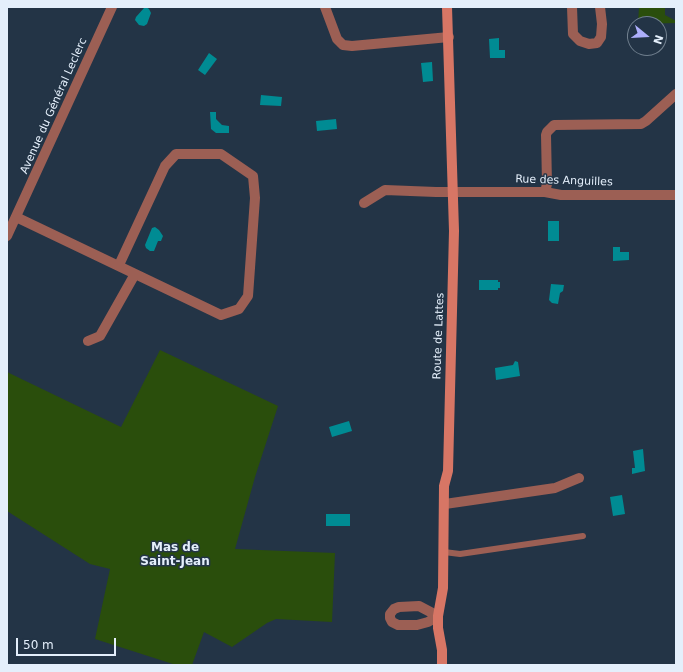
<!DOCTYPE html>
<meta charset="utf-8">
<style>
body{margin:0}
#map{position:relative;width:683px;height:672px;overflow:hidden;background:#233446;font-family:"DejaVu Sans",sans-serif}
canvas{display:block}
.frame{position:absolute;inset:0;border:8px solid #e4effb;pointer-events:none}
.north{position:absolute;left:627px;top:16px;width:40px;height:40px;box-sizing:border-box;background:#233446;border:1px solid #707f8e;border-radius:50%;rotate:108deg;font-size:11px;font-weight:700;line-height:16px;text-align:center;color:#e4effb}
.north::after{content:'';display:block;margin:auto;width:14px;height:18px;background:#adaffb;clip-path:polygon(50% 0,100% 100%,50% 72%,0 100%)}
.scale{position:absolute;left:16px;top:638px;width:100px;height:18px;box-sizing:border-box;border:2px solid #e4effb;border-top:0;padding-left:5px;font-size:12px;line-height:14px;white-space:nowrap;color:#e4effb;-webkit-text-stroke:3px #233446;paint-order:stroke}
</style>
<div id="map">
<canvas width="683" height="672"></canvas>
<div class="frame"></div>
<div class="north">N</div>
<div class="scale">50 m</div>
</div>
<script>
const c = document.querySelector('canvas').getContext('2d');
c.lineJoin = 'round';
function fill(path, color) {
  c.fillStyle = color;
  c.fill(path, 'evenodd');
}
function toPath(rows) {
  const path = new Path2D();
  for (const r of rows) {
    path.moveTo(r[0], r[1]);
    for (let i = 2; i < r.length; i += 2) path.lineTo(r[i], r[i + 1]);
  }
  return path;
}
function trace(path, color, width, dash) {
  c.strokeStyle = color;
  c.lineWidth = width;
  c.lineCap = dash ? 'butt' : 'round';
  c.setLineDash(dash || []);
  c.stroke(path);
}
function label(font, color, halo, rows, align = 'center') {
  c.font = font + ' "DejaVu Sans",sans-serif';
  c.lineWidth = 3;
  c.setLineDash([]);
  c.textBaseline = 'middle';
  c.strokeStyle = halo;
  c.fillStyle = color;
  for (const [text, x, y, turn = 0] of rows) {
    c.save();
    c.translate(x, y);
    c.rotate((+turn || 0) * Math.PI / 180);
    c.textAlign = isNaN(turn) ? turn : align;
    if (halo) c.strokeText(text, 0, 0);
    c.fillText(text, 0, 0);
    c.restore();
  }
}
const green = toPath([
 [639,7,665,7,665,15,676,21,676,23,638,24],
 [160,350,278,406,255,477,235,549,335,553,332,622,276,619,267,623,232,647,204,632,192,665,176,665,95,639,110,569,90,564,7,511,7,372,121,427]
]);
const water = toPath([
 [146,7,149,9,151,13,147,24,144,26,139,25,135,20,136,17,144,8],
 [499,38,499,50,505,50,505,58,490,58,489,39],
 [209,53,217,59,205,75,198,70],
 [432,62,433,81,423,82,421,63],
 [261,95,282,97,281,106,260,105],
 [210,112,216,112,216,119,222,125,229,126,229,133,216,133,211,129],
 [336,119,337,129,317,131,316,121],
 [548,221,559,221,559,241,548,241],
 [155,227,159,230,163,236,161,241,158,241,154,251,150,251,146,248,145,245,152,228],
 [613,247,620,247,620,252,629,252,629,260,613,261],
 [479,280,498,280,498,282,500,282,500,288,498,288,498,290,479,290],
 [551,284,564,285,563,291,560,293,558,304,552,303,549,300],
 [515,361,518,362,520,376,496,380,495,368,513,365],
 [349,421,352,431,332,437,329,427],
 [643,449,645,471,632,474,632,468,635,468,633,451],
 [622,495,625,514,613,516,610,497],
 [326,514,350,514,350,526,326,526]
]);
const lane = toPath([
 [444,552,460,554,583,536]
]);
const street = toPath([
 [325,7,337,39,343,45,352,46,449,37],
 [572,7,573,34,580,41,589,44,597,43,601,37,602,24,600,7],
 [545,192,547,184,546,135,547,132,554,125,641,124,646,121,676,94],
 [364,203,385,190,436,192,545,192,561,195,676,195],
 [16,217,221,315,239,309,248,296,255,198,253,176,221,154,176,154,165,166,119,265],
 [7,236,112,7],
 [88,341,100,336,135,274],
 [445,504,555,488,579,478],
 [419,606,438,616,428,622,417,625,398,625,392,622,390,618,390,614,394,609,399,607,419,606]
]);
const secondary = toPath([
 [442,665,442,650,438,628,438,616,443,588,444,486,448,471,454,231,447,7]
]);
const streetNames = [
 ["Avenue du Général Leclerc",54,106,-66],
 ["Rue des Anguilles",564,181,2],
 ["Route de Lattes",439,336,-88]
];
const neighbourhoodNames = [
 ["Mas de",175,548],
 ["Saint-Jean",175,562]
];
fill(green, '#2a4e0c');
fill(water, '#008b93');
trace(lane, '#9c5f54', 6);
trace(street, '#9c5f54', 10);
trace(secondary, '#d77665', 10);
label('11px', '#e4effb', '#233446', streetNames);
label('bold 12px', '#e4effb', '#233446', neighbourhoodNames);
</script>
